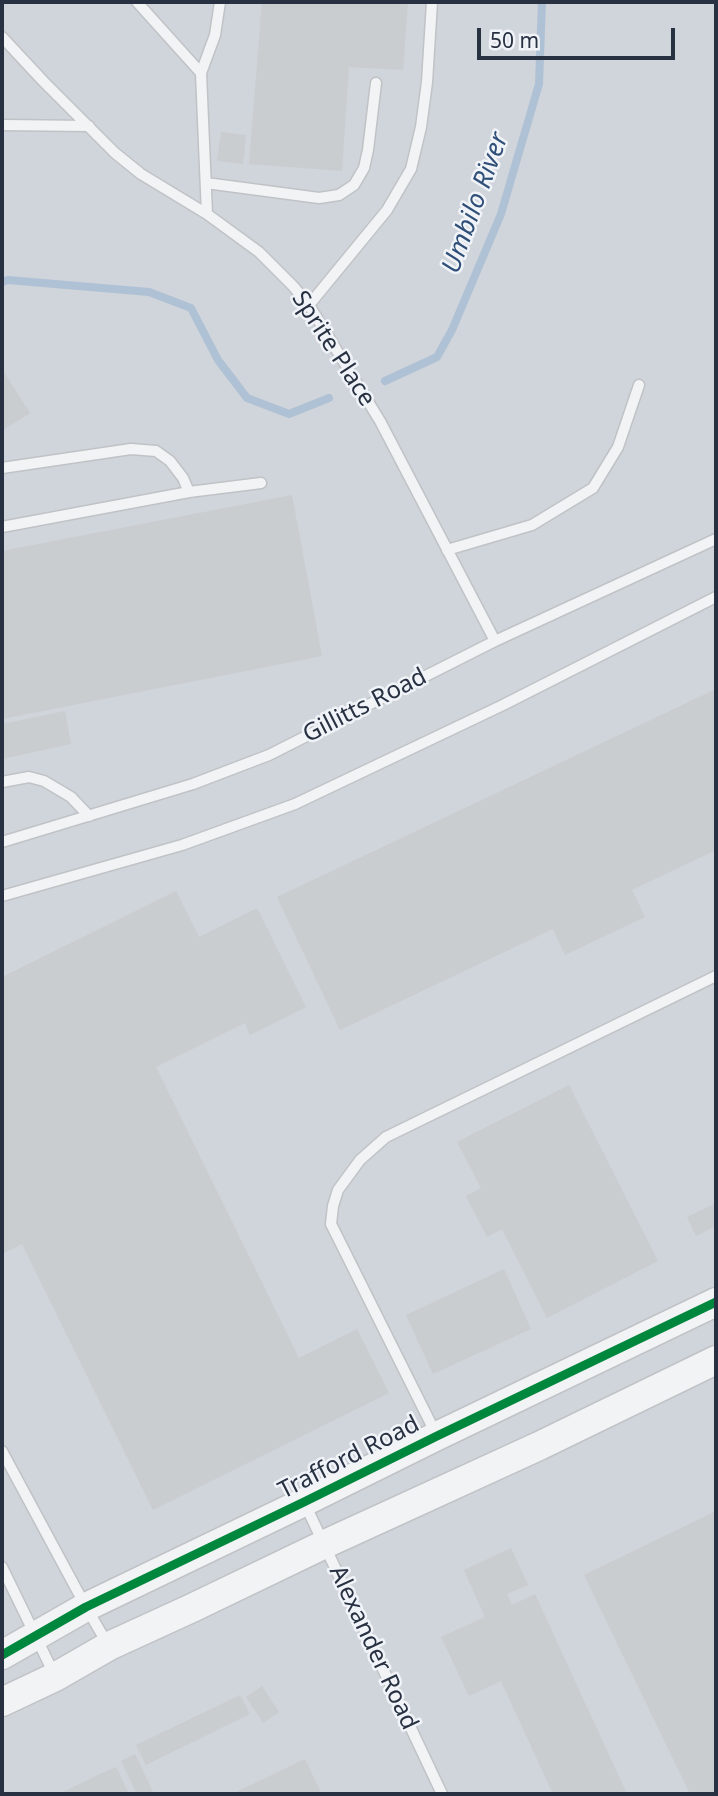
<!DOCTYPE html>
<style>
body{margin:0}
#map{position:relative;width:718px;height:1796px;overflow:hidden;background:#e2e5e8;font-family:"Noto Sans",sans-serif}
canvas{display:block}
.frame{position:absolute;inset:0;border:4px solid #283142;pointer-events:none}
.scale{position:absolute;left:477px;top:28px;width:198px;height:32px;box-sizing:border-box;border:4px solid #283142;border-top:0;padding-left:9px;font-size:21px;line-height:24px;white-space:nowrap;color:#283142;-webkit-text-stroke:5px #f0f3f7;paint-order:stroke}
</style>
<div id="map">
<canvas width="718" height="1796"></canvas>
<div class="frame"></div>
<div class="scale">50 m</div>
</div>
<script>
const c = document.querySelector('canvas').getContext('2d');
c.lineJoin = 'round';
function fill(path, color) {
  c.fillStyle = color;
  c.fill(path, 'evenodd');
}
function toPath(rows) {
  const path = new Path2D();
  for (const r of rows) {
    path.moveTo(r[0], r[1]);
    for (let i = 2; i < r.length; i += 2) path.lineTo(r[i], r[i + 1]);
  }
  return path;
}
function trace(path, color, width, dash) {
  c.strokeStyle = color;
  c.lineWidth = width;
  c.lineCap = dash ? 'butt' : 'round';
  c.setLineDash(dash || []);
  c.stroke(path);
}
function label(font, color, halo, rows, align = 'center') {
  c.font = font + ' "Noto Sans",sans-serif';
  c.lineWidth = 5;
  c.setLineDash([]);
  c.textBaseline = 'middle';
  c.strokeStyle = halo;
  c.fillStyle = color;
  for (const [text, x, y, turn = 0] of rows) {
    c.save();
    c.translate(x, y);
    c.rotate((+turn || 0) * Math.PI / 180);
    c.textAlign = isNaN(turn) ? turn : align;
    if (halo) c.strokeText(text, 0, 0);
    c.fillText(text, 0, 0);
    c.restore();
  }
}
const built = toPath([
 [2,2,716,2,716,1794,2,1794]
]);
const stream = toPath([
 [2,282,8,280,149,292,191,308,218,360,247,398,289,414,329,398],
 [385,381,437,357,452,330,501,214,539,84,542,2]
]);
const building = toPath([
 [262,2,408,2,403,70,349,67,342,171,249,164],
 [221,132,246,135,243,164,217,161],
 [2,369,30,413,2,431],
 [292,495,322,656,2,719,2,551],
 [716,689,716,850,632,890,645,917,565,955,553,929,340,1030,277,897],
 [65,711,71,744,2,759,2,724],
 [176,891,199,937,257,908,306,1007,250,1035,245,1023,156,1067,299,1358,357,1329,389,1393,153,1510,22,1244,2,1254,2,977],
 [569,1085,658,1261,547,1318,502,1229,487,1237,466,1196,481,1188,457,1142],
 [716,1203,716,1226,696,1236,687,1217],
 [504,1269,531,1329,433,1374,406,1315],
 [716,1511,716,1794,690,1794,584,1575],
 [511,1548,528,1585,507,1594,512,1605,535,1594,627,1794,553,1794,501,1681,469,1696,441,1637,485,1617,464,1570],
 [262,1686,279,1712,263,1723,246,1697],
 [240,1695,250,1714,146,1765,136,1745],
 [135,1754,154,1794,137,1794,121,1761],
 [305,1759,321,1793,318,1794,232,1794],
 [116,1767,129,1794,59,1794,100,1774]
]);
const service = toPath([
 [137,2,201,73],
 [2,37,44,82,115,153,141,174,207,214,259,252,293,286,309,305,380,421,495,641],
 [2,125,89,126],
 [206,183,319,198,339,195,354,185,364,168,368,150,376,83],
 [207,214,201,73,215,35,220,2],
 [309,305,387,210,411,169,421,127,427,82,432,2],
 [2,468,131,449,156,451,170,461,183,478,189,492],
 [2,527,189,492,261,483],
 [447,550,532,525,593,488,618,447,639,385],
 [2,782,29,777,44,781,71,797,89,816],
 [2,842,193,784,269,755,495,641,716,539],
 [2,896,182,845,295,804,503,705,716,597],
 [437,1436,331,1224,333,1206,338,1190,360,1160,386,1137,716,976],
 [2,1451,86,1607,108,1645],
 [304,1502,442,1794],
 [2,1567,54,1674]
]);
const tertiary = toPath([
 [2,1655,86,1607,304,1502,437,1436,716,1302],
 [2,1702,55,1677,109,1646,192,1608,325,1544,539,1446,716,1360]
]);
const cycleway = toPath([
 [2,1655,86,1607,304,1502,437,1436,716,1302]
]);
const streetNames = [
 ["Sprite Place",333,349,57],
 ["Gillitts Road",365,706,-27],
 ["Trafford Road",349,1458,-27],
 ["Alexander Road",373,1648,65]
];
const waterNames = [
 ["Umbilo River",476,203,-70]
];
fill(built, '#d0d4db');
trace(stream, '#afc1d4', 8);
fill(building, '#cacdd0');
trace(service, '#c0c3c6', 13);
trace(tertiary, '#c0c3c6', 31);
trace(service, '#f2f3f4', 10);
trace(tertiary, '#f2f3f4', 28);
trace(cycleway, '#00873e', 9);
label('24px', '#283142', '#f0f3f7', streetNames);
label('italic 26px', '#304f78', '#f0f3f7', waterNames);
</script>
